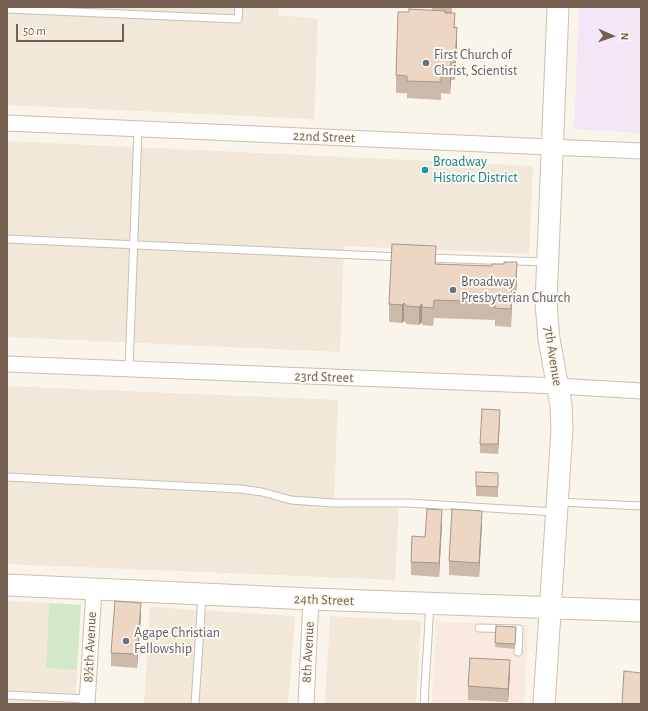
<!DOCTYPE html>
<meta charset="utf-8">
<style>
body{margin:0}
#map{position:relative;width:648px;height:711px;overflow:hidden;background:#faf5ea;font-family:"Alegreya Sans",sans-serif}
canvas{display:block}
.frame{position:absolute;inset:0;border:8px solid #735e50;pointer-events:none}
.north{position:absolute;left:592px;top:16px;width:40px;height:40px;-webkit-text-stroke:3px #fdf9f0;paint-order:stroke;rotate:92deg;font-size:11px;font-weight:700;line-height:16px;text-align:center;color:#735e50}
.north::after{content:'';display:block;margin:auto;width:14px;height:18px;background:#735e50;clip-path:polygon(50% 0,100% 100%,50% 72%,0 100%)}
.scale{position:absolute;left:16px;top:24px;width:108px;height:18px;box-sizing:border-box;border:2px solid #735e50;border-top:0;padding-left:5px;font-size:12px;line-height:14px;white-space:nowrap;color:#735e50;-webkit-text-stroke:3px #fdf9f0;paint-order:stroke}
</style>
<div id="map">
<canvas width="648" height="711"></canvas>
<div class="frame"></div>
<div class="north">N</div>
<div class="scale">50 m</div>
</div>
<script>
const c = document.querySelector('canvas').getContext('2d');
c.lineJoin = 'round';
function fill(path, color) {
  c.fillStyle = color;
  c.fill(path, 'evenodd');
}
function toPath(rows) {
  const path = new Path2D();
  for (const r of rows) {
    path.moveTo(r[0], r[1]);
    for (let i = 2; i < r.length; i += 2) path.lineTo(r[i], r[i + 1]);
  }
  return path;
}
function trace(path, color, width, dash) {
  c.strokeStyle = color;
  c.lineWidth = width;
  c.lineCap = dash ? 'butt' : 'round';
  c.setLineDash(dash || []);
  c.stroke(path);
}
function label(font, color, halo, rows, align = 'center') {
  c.font = font + ' "Alegreya Sans",sans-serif';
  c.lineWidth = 4;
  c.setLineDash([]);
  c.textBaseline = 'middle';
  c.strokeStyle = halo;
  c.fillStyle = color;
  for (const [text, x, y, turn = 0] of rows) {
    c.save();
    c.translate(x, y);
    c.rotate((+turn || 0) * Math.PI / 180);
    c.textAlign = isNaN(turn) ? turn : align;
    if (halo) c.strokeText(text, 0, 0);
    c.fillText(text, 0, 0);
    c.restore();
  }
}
const residential = toPath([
 [7,7,279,7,278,15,318,19,314,119,7,105],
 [7,141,533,166,529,254,344,246,340,352,7,337],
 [7,386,338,400,334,507,399,508,395,580,7,564],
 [7,601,49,603,46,668,77,670,75,704,7,704],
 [150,607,295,616,288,704,144,704],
 [330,616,421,621,416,704,325,704]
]);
const commercial = toPath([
 [436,622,528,625,524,704,432,704]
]);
const education = toPath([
 [579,7,641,7,641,133,574,129]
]);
const green = toPath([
 [49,603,81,605,77,670,46,668]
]);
const lane = toPath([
 [7,9,238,19,239,7],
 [7,239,400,257],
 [427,258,546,262],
 [129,369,138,129],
 [7,477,240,489,262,492,291,500,333,503,408,503,555,512],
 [559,502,641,506],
 [479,628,519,629,518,652],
 [7,695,87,699],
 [195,704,202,596],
 [424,704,430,604]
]);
const street = toPath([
 [7,123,641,151],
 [7,364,558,386,641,391],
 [87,704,94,589],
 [306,704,311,599]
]);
const secondary = toPath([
 [7,585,311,599,641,611],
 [544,704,562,430,561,405,549,339,546,303,558,7]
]);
const wall = toPath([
 [432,7,452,7,452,13,455,28,457,45,455,80,451,80,450,94,441,93,441,100,407,98,407,93,396,93,396,75,409,12,432,10],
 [517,262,516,296,512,295,511,327,495,326,495,320,434,318,433,326,422,325,422,322,419,325,407,324,404,321,402,323,389,322,389,304,436,264,492,266],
 [500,419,498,454,480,453,480,444],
 [498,483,498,497,476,496,476,486],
 [442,524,439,577,411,575,411,562,425,537],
 [482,524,479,577,449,575,449,561],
 [141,616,137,668,111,666,111,653],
 [496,626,516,627,515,649,495,647],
 [510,674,508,702,468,700,468,686]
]);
const shadedWall = toPath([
 [457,27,457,45,455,80,455,62],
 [451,62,451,80,450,94,450,76],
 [517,262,517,280,516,296,516,278],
 [512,278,512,295,511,327,511,309],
 [404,303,404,321,402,323,402,305],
 [422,304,422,322,419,325,419,307],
 [500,410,500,419,498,454,498,444],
 [442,510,442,524,439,577,439,563],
 [482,511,482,524,479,577,479,563],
 [141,603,141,616,137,668,137,654],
 [510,660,510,674,508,702,508,689]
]);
const building = toPath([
 [409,9,445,11,445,13,455,13,454,28,457,27,455,62,451,62,450,76,441,75,441,82,407,81,407,76,396,75,398,12,409,12,409,9],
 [392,244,436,246,435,264,492,266,492,264,504,264,504,262,517,262,516,278,512,278,511,309,495,308,495,302,434,300,433,308,422,307,422,304,419,307,407,306,404,303,402,305,389,304,392,244],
 [482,409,500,410,498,444,480,444,482,409],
 [476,472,498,473,498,487,476,486,476,472],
 [427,509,442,510,439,563,411,562,412,536,425,537,427,509],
 [452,509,482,511,479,563,449,561,452,509],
 [115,601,141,603,137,654,111,653,115,601],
 [496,626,516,627,515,644,495,643,496,626],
 [470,658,510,660,508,689,468,686,470,658],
 [624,671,641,673,641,704,622,704,624,671]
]);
const markers = [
 [426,63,4,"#6b7280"],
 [425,170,4,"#0f9aa8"],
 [453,290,4,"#6b7280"],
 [126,641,4,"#6b7280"]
];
const worshipNames = [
 ["First Church of",434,55],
 ["Christ, Scientist",434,71],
 ["Broadway",461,282],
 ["Presbyterian Church",461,298],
 ["Agape Christian",134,633],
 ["Fellowship",134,649]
];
const streetNames = [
 ["22nd Street",324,137,2],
 ["7th Avenue",553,356,81],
 ["23rd Street",324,377,2],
 ["24th Street",324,600,2],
 ["8½th Avenue",90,647,-87],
 ["8th Avenue",308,652,-87]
];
const cultureNames = [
 ["Broadway",433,162],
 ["Historic District",433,178]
];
fill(residential, '#f1e8d9');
fill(commercial, '#f9e9df');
fill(education, '#f2e6f7');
fill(green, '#d3e7c9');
trace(lane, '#ccbeb1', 9);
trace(street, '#ccbeb1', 17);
trace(secondary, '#cebfae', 23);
trace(lane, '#fff', 7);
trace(street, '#fff', 15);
trace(secondary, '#fff', 21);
fill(wall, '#ccb9a9');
fill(shadedWall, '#a69689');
fill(building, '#edd7c4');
trace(building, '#a69689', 1);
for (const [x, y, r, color] of markers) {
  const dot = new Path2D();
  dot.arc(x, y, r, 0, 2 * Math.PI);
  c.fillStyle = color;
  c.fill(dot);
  trace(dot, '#fdf9f0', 1.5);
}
label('14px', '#5b616d', '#fdf9f0', worshipNames, 'left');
label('14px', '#735e50', '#fdf9f0', streetNames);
label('14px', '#0d838f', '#fdf9f0', cultureNames, 'left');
</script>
